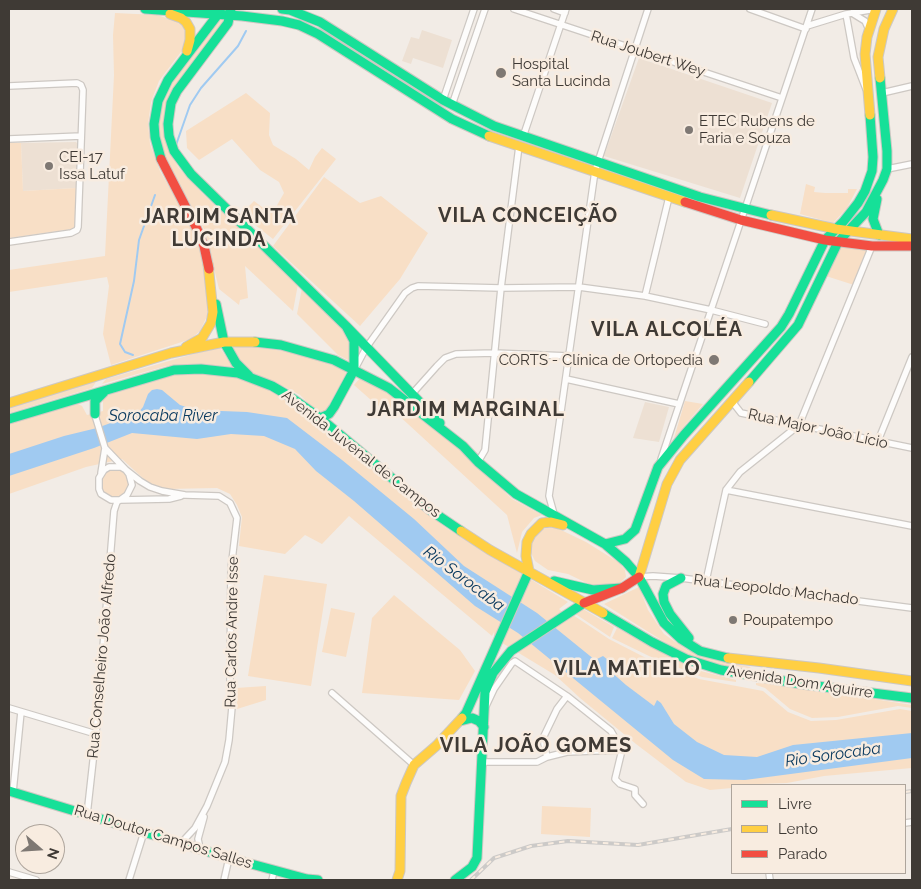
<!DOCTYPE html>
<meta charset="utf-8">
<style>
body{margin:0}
#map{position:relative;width:921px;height:889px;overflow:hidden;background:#f2ece6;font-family:Raleway,sans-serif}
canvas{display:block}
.frame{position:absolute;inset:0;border:10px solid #3f3a35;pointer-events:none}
.legend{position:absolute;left:731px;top:784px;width:175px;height:90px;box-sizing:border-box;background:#f8ece0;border:1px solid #aea59c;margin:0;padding:6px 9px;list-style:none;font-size:15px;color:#3f3a35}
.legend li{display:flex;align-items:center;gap:10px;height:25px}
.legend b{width:25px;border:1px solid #aea59c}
.north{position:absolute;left:15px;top:824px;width:50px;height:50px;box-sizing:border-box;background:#f8ece0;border:1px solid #aea59c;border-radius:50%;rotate:109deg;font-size:14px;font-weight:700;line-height:20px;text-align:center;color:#3f3a35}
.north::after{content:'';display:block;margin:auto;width:18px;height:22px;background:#7e7873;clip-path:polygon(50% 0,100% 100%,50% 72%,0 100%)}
</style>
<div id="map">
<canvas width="921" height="889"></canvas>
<div class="frame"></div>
<ul class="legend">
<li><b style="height:6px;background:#16e098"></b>Livre</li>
<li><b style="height:6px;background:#ffcf43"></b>Lento</li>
<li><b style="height:6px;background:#f24e42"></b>Parado</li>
</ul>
<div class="north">N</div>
</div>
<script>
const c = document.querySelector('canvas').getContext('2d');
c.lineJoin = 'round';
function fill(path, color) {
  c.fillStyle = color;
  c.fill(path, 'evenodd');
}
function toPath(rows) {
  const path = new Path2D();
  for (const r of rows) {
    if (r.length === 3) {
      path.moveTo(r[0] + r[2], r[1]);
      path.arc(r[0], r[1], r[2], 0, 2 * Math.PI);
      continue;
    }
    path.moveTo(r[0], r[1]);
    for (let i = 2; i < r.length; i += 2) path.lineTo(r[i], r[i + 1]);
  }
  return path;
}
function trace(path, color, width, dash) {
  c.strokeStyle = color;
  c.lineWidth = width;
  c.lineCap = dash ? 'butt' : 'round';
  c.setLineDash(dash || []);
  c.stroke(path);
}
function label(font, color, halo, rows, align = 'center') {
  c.font = font + ' Raleway,sans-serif';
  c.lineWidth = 5;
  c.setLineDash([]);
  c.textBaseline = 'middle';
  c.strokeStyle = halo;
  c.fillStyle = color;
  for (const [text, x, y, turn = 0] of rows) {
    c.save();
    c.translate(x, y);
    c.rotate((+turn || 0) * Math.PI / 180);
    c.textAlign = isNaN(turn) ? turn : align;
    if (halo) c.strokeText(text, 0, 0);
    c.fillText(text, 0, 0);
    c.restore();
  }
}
const built = toPath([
 [422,30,452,40,443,68,413,58,411,64,402,61,411,37,419,39],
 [639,58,772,103,740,198,604,156],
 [76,142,78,144,76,188,23,191,21,143],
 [645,402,669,407,659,442,633,438]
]);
const green = toPath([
 [115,13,157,15,175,21,182,25,185,31,187,44,159,81,151,102,148,124,150,144,160,171,192,226,197,241,201,255,209,305,207,316,200,331,191,339,111,365,103,334,109,286,107,277,9,292,9,270,105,256,114,75,113,35],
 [218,18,223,20,223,24,183,75,169,98,164,125,166,140,178,167,203,194,298,284,293,311,245,266,248,298,240,300,239,305,219,289,205,231,166,160,160,143,157,127,163,96,171,81],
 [246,93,270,113,269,135,273,145,296,159,309,170,315,157,322,148,336,159,273,239,241,214,254,201,266,210,276,207,284,193,279,182,260,170,232,139,199,160,187,148,186,131],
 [9,143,21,143,23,191,76,188,76,225,73,229,9,238],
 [324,177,360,203,381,196,428,233,400,279,360,326,273,246],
 [806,184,815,187,814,192,825,193,848,193,848,189,857,189,847,208,833,223,800,214],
 [841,246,866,250,867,252,854,285,826,276],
 [302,288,341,327,347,334,351,350,351,358,348,360,338,355,297,314],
 [245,346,291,352,332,365,345,371,346,374,325,412,319,411,313,408,300,395,285,387,253,374,241,363,231,348],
 [220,348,233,367,201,364,166,366,102,384,106,379,197,353],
 [222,373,264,388,279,396,321,427,400,492,446,528,568,602,559,609,569,618,573,615,609,639,648,659,699,679,763,691,788,712,811,721,836,720,900,709,912,711,912,768,824,776,787,783,732,785,732,788,710,790,686,782,636,744,580,698,555,675,494,638,494,632,492,636,349,516,322,544,305,535,285,554,239,546,242,517,237,505,230,494,217,488,167,489,152,485,146,481,122,459,86,467,9,494,9,424,78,404,82,406,87,415,103,411,103,399,109,395,178,374],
 [360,378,380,387,463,452,512,499,542,515,534,518,522,532,517,553,507,515,384,402,380,408,354,385],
 [98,379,92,388,9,413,9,405],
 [685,401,703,404,674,438],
 [115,483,14],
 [552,527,561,530,586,542,618,562,625,570,626,577,618,585,595,587,568,574,548,570,535,561,531,553,532,542,537,534,543,529],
 [264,575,327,584,311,686,248,676],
 [639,587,648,610,664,634,687,650,714,660,751,667,747,670,733,670,682,653,604,604],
 [394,595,460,650,475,671,459,700,362,693,372,618],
 [331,608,355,613,346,657,322,652],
 [583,609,614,627,610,637,574,613],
 [617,628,693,669,736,680,736,682,702,677,649,656,612,638],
 [756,683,778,684,912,705,912,708,898,706,838,717,812,718,790,709,765,688,756,685],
 [266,686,266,700,237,709,236,688],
 [542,806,591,808,590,837,541,834]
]);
const water = toPath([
 [157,389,162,390,180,405,196,410,247,412,287,418,342,460,414,519,464,566,537,613,595,660,603,656,608,660,609,670,626,685,654,706,657,700,661,703,674,724,697,742,724,755,757,757,793,745,912,733,912,758,745,780,704,779,673,760,518,633,475,606,354,501,316,471,295,449,264,436,231,434,197,439,132,433,94,448,9,476,9,454,64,436,97,428,138,413,143,407,148,394,152,390]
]);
const stream = toPath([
 [176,145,190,105,201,88,238,46,246,31],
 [133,355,125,352,120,344,134,281,139,240,155,195]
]);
const street = toPath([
 [514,9,782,98],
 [554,9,565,13],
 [750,9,806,29],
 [852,13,865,21,869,30],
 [846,14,854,58,866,89],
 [807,26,846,14,876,9],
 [9,86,77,83,81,85,83,90,78,227,77,230,71,233,9,242],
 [882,93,912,86],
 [443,100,474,9],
 [452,105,485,9],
 [523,137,566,9],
 [9,139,81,136],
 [887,169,912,164],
 [645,296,669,197],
 [357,365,366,348,405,293,412,288,418,286,501,288,579,287,645,296,711,310,765,324],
 [566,379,679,404],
 [412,394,437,366,445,358,456,354,494,353,569,356],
 [735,398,734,404,741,413,912,448],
 [94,412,105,448,126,470,140,481,150,487,162,491,185,495,219,496,230,503,237,518,231,569,230,680,232,707,229,740,225,762,207,806,195,828,182,842],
 [878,441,912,357],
 [661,459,812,9],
 [478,462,485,450,501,288,519,146],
 [101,473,105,448],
 [726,490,912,526],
 [554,514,549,496,595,171,648,9],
 [639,577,653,576,681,578,912,608],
 [706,581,726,490,740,472,799,425,872,246],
 [332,693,414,765],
 [486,706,494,689,512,663,515,661,567,696,611,731,622,750],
 [9,708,96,734],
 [622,750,615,779,620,784,635,789,635,795,643,804],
 [547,757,544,744,544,736,557,709,567,696],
 [482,762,537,762,547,757,567,752,622,750],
 [13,792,21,712],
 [87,815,96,734,114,511,117,502,120,500,127,495,132,485,129,474,126,470,121,467,109,467,104,470,99,478,99,489,101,494,111,500,120,500,169,499,181,496],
 [905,823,912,822],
 [200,848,198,839,204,817],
 [9,872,36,880],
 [769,873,770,880],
 [129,880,144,832],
 [224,880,229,858],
 [272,880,274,871]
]);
const fast = toPath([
 [145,9,242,16,282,21,299,25,318,34,452,119,489,136],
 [231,9,228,23,177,91,171,103,168,124,169,136,174,151,191,174,346,326,440,423],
 [282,9,290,10,320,22,443,100,494,126,700,197,771,215],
 [161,159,155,137,154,124,158,101,168,80,219,13,220,9],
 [877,199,873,219,879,235],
 [216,304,224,342,236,363,249,376],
 [255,342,281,345,334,360,389,388,463,446,478,462,516,494,605,544,626,562,639,577,664,623,681,639,700,651,728,658],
 [749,382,798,325,838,242,866,212,883,180,887,169,887,151,880,78],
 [95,414,95,401,104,392],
 [320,418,329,414,334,407,354,370,354,341,346,326],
 [9,419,174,370,201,369,238,373,272,386,289,396,320,418,430,510,461,531],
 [605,544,625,539,635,530,658,467,684,435,781,327,789,314,825,240,843,222,858,203,865,191,872,171,873,157,870,115],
 [681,578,666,586,663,594,664,602,670,614,689,638],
 [554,581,593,590,622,588],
 [603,613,652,642,686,659,721,670,801,684,912,698],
 [462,718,466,713,529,571],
 [460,721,472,718,479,721,484,727],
 [9,791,229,858,307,879,318,880],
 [455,880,472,867,477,858,485,692,493,673,511,651,584,603]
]);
const slow = toPath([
 [170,14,181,18,186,22,190,29,190,40,187,51],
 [880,78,878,57,884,29,893,9],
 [870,115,865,54,867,37,876,9],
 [489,136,685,202],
 [771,215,836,229,912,239],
 [186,347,202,338,211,323,213,312,208,264],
 [9,403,171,353,224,342,255,342],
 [461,531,490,550,603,613],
 [529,571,526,556,527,542,531,534,542,523,551,522,563,525],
 [639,577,667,484,680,460,749,382],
 [728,658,819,668,912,681],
 [397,880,400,871,401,796,406,783,414,765,436,746,462,718]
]);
const jam = toPath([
 [161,159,197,229,204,246,209,269],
 [685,202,741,220,825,240,872,246,912,246],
 [584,603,622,588,639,577]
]);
const rail = toPath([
 [905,792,912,791],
 [471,880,494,858,531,846,568,841,638,845,732,829]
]);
const markers = [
 [501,73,6,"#7e7873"],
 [689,130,5,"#7e7873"],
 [49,166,5,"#7e7873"],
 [714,360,6,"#7e7873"],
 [733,620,5,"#7e7873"]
];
const streetNames = [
 ["Rua Joubert Wey",648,54,18],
 ["Rua Major João Lício",818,429,12],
 ["Avenida Juvenal de Campos",361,454,38],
 ["Rua Leopoldo Machado",776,590,7],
 ["Rua Carlos Andre Isse",232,632,-89],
 ["Rua Conselheiro João Alfredo",102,656,-85],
 ["Avenida Dom Aguirre",800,682,9],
 ["Rua Doutor Campos Salles",163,837,17]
];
const poiNames = [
 ["Hospital",512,64],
 ["Santa Lucinda",512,81],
 ["ETEC Rubens de",699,121],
 ["Faria e Souza",699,138],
 ["CEI-17",59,157],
 ["Issa Latuf",59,174],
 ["CORTS - Clínica de Ortopedia",703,360,"right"],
 ["Poupatempo",743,620]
];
const waterNames = [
 ["Sorocaba River",163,416],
 ["Rio Sorocaba",464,579,37],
 ["Rio Sorocaba",833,755,-8]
];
const districtNames = [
 ["VILA CONCEIÇÃO",528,216],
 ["JARDIM SANTA",219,217],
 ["LUCINDA",219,240],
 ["VILA ALCOLÉA",667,330],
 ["JARDIM MARGINAL",466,410],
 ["VILA MATIELO",627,669],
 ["VILA JOÃO GOMES",536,746]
];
fill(built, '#ede0d3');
fill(green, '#f8dfc6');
fill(water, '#a0caf1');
trace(stream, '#a0caf1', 2);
trace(street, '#cdc8c3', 8);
trace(fast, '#cdc8c3', 11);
trace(slow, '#cdc8c3', 11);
trace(jam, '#cdc8c3', 11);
trace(street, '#fdfcfb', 5.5);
trace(fast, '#16e098', 9);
trace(slow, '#ffcf43', 9);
trace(jam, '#f24e42', 9);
trace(rail, '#cccac8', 4);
trace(rail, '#f8ece0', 2, [5.5]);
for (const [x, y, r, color] of markers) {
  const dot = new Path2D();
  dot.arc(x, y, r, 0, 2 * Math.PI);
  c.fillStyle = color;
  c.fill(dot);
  trace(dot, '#f8ece0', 2);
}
label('15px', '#3f3a35', '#f8ece0', streetNames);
label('15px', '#3f3a35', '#f8ece0', poiNames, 'left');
label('italic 16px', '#0b3b60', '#f8ece0', waterNames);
c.letterSpacing = '1px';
label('bold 20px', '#3f3a35', '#f8ece0', districtNames);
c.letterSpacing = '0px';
</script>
